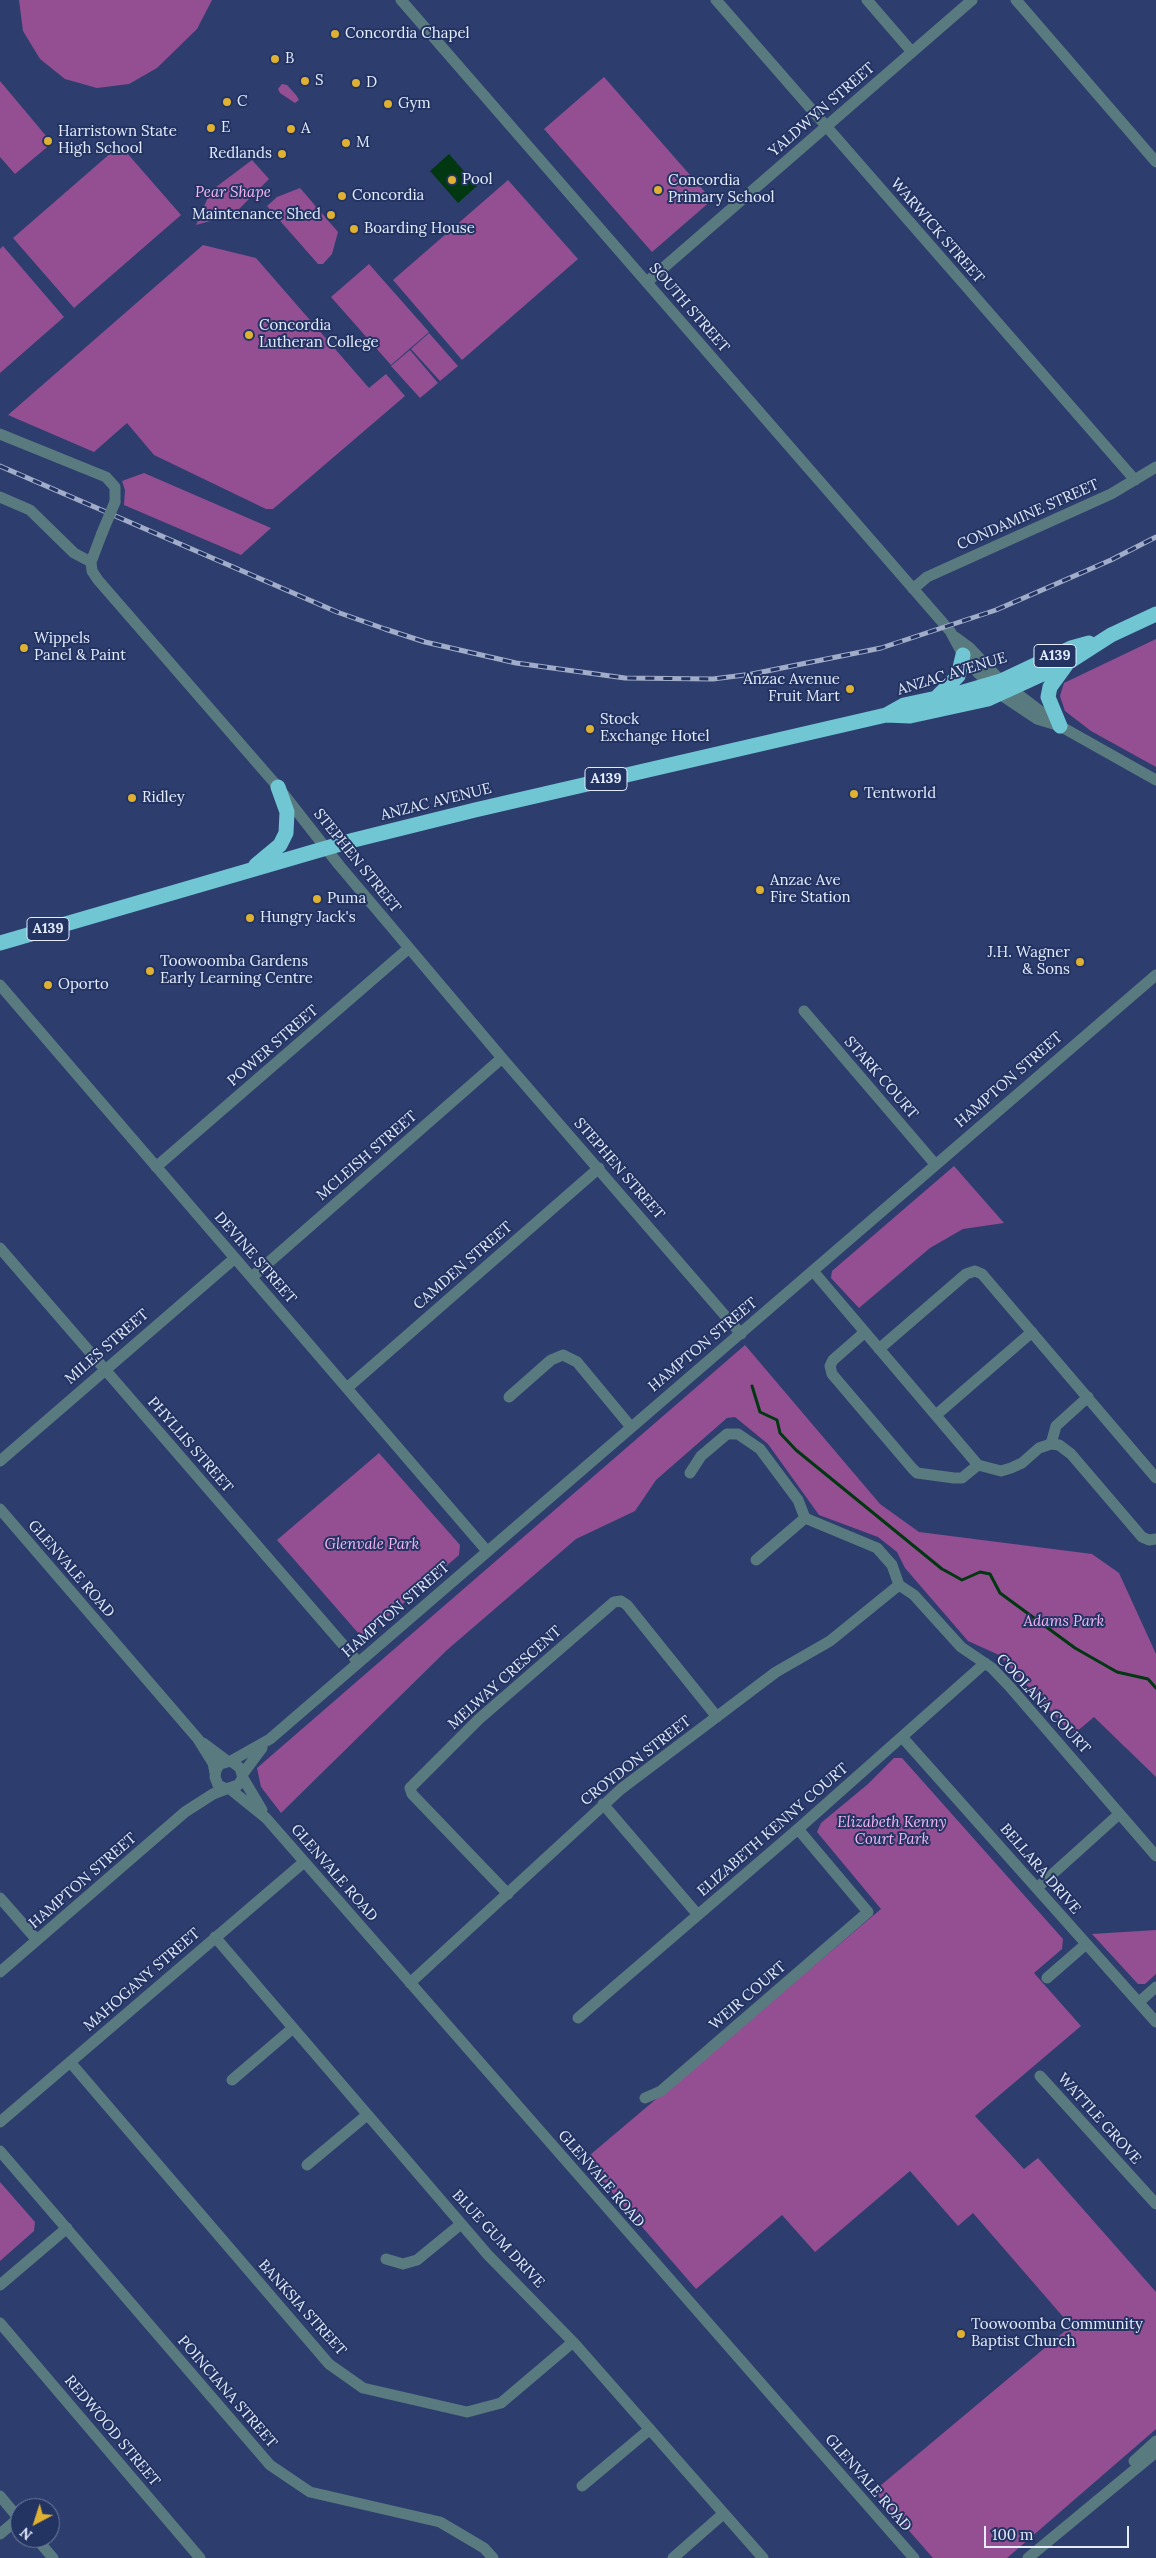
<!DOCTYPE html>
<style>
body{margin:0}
#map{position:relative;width:1156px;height:2558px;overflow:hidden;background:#2d3e6e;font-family:Lora,serif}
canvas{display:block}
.north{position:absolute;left:10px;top:2498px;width:50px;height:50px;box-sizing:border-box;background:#233362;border:1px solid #707da0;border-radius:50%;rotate:220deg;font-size:14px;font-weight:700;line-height:20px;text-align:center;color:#e4ecfe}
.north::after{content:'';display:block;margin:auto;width:18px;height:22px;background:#deb133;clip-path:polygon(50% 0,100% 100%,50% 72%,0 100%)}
.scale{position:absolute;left:984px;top:2526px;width:145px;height:22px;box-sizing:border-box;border:2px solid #e4ecfe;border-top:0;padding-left:6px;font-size:15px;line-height:18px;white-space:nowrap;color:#e4ecfe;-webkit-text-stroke:4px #233362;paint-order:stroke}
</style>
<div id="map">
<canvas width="1156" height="2558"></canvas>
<div class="north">N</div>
<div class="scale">100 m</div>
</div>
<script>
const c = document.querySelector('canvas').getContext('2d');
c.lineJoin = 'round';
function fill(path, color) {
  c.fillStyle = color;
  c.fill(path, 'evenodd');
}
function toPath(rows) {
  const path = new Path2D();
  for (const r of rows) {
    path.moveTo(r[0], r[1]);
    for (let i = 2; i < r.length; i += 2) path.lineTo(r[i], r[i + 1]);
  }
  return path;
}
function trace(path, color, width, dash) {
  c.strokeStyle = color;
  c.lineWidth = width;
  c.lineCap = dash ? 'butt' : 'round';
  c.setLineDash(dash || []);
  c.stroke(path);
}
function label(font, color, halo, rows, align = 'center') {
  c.font = font + ' Lora,serif';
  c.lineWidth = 4;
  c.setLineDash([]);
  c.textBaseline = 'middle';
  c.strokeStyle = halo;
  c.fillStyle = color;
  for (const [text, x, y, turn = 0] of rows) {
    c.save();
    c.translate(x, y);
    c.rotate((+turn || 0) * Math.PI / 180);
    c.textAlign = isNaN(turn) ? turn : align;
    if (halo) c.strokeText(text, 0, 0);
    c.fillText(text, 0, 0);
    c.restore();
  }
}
const green = toPath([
 [19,0,212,0,197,29,157,68,129,84,97,88,65,79,40,59,23,31],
 [604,77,712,200,652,252,544,129],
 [0,81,52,143,15,174,0,157],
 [282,84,287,85,296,95,299,100,295,103,280,93,278,89],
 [120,145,181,215,74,308,13,238],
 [252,160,269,179,237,211,228,216,196,225,209,195,216,187],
 [508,180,578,259,462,360,393,280],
 [300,188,338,232,332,254,323,264,318,264,267,206,277,197],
 [203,245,256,258,369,388,386,374,405,396,273,509,266,509,154,455,127,423,94,452,8,415],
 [3,246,64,317,0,373,0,249],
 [369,264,429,332,391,365,331,297],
 [429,333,458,366,440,381,411,349],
 [410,350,438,383,420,398,391,366],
 [144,473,271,528,241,555,124,505,125,490,122,481],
 [1156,639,1156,767,1091,731,1065,711,1060,696,1064,683],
 [954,1166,1004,1223,963,1229,930,1248,859,1308,831,1278,832,1271],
 [745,1345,880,1504,919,1532,1092,1554,1119,1573,1156,1654,1156,1777,1094,1717,1075,1733,1073,1730,1070,1732,999,1655,968,1641,905,1568,897,1552,878,1537,819,1515,768,1444,735,1417,727,1418,656,1480,635,1511,576,1539,447,1650,281,1813,261,1787,257,1768],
 [379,1453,460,1545,459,1555,367,1635,359,1634,277,1540],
 [894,1758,902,1758,1063,1939,1062,1949,1034,1973,1081,2026,975,2116,1024,2169,1038,2158,1156,2292,1156,2429,1007,2558,933,2558,874,2491,1071,2326,973,2213,958,2226,910,2171,815,2252,782,2215,696,2289,584,2160,881,1909,817,1832,821,1823,868,1784],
 [1156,1930,1156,1974,1145,1984,1138,1984,1092,1934],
 [0,2182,35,2222,34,2231,0,2261]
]);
const water = toPath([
 [449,154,477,186,458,203,430,171]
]);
const stream = toPath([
 [752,1386,760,1412,777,1420,780,1433,796,1450,942,1569],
 [944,1570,962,1580,980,1572,990,1574,1000,1593,1075,1648,1117,1672,1148,1679,1156,1688]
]);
const minor = toPath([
 [401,0,950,631,963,655,978,673,1001,695,1037,719,1060,726],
 [716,0,1135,480],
 [867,0,912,52],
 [1016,0,1156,162],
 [647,282,972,0],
 [0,434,106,477,115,487,115,502],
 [0,497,30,510,74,553,91,562],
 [102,533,91,562,92,571,98,580,278,787,339,865,502,1058,741,1334],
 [913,589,927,577,1111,494,1156,467],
 [955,637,970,648,1001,681,1060,726,1156,780],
 [0,985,487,1551],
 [804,1011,935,1164],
 [156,1167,409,948],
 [0,1248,358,1662],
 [813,1271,978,1465,1001,1471,1011,1468,1022,1463,1039,1448,1051,1444,1059,1445,1071,1454,1142,1537,1149,1540,1156,1539],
 [252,1277,502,1058],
 [865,1332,833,1360,830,1366,832,1374,912,1468,917,1473,954,1478,962,1478,978,1465],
 [879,1349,966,1274,975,1271,982,1274,1156,1478],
 [347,1388,599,1168],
 [509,1397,551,1360,563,1355,577,1362,631,1427],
 [936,1415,1032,1332],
 [1051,1444,1056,1426,1088,1397],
 [0,1461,235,1258],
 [690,1473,701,1456,727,1434,738,1434,760,1449,798,1500,805,1518],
 [0,1509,198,1739,213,1763,215,1773],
 [805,1518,877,1548,892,1565,899,1585,914,1595,961,1647,992,1668,1010,1687,1156,1856],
 [756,1560,805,1518],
 [902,1737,1156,2022],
 [203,1743,227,1761],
 [231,1761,240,1768,243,1778,238,1785,226,1789,218,1785,215,1777,216,1770,220,1764,231,1761,270,1739,1156,975],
 [242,1775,262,1748],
 [243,1778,262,1810],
 [230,1789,266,1818,914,2558],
 [603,1804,698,1915],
 [1037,1888,1118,1815],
 [508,1894,412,1794,410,1788,479,1719,614,1602,621,1601,627,1605,717,1717],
 [0,1898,37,1940],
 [215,1937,488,2255,573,2342,763,2558],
 [0,1972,185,1812,213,1794,226,1789],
 [1047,1978,1086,1944],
 [410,1983,621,1789,776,1672,830,1641,899,1585],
 [1139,2002,1156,1987],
 [578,2018,798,1829,985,1663],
 [70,2062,329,2364,363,2388,467,2412,501,2403,573,2342],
 [1040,2076,1156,2204],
 [232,2080,293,2028],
 [645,2098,661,2091,868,1912,798,1829],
 [0,2122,304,1862],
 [0,2151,270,2465,310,2492,440,2522,484,2548,493,2558],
 [307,2165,367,2115],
 [386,2259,403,2264,417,2260,461,2224],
 [0,2285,67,2228],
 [0,2323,200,2558],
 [1134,2461,1156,2441],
 [582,2486,650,2429],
 [0,2496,20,2520],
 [0,2534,19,2518],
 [36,2538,53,2558],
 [673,2558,723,2514],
 [1028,2558,1156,2452]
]);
const highway = toPath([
 [938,696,958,676,963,655],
 [886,715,904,705,960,693,1001,681,1071,648,1089,643],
 [1060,726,1048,697,1050,687,1066,665],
 [256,865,280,845,286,833,287,812,278,787],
 [0,943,354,840,475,810,886,715,910,716,988,699,1069,662,1111,635,1156,614]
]);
const rail = toPath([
 [0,466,337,612,385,629,425,642,516,663,625,678,713,679,752,674,881,648,996,610,1111,560,1156,537]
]);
const minorBridge = toPath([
 [102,533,115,502]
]);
const markers = [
 [335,34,5,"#deb133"],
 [275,59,5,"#deb133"],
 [305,81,5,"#deb133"],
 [356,83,5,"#deb133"],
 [227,102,5,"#deb133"],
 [388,104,5,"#deb133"],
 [211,128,5,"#deb133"],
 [291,129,5,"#deb133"],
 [48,141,5,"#deb133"],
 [346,143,5,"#deb133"],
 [282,154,5,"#deb133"],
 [452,180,5,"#deb133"],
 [658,190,5,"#deb133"],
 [342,196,5,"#deb133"],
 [331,215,5,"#deb133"],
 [354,229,5,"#deb133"],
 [249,335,5,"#deb133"],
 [24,648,5,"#deb133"],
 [850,689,5,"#deb133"],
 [590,729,5,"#deb133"],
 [854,794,5,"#deb133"],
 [132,798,5,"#deb133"],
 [760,890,5,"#deb133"],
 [317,899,5,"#deb133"],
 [250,918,5,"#deb133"],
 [1080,962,5,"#deb133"],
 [150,971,5,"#deb133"],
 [48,985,5,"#deb133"],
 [961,2334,5,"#deb133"]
];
const shields = [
 [1055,656,42],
 [606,779,42],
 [48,929,42]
];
const shieldNames = [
 ["A139",1055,656],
 ["A139",606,779],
 ["A139",48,929]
];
const poiNames = [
 ["Concordia Chapel",345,34],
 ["B",285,59],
 ["S",315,81],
 ["D",366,83],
 ["C",237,102],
 ["Gym",398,104],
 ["E",221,128],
 ["A",301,129],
 ["Harristown State",58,132],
 ["High School",58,149],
 ["M",356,143],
 ["Redlands",272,154,"right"],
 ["Pool",462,180],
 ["Concordia",668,181],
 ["Primary School",668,198],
 ["Concordia",352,196],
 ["Maintenance Shed",321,215,"right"],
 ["Boarding House",364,229],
 ["Concordia",259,326],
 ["Lutheran College",259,343],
 ["Wippels",34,639],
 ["Panel & Paint",34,656],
 ["Anzac Avenue",840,680,"right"],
 ["Fruit Mart",840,697,"right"],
 ["Stock",600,720],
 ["Exchange Hotel",600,737],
 ["Tentworld",864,794],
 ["Ridley",142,798],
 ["Anzac Ave",770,881],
 ["Fire Station",770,898],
 ["Puma",327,899],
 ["Hungry Jack's",260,918],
 ["J.H. Wagner",1070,953,"right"],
 ["& Sons",1070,970,"right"],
 ["Toowoomba Gardens",160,962],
 ["Early Learning Centre",160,979],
 ["Oporto",58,985],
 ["Toowoomba Community",971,2325],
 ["Baptist Church",971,2342]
];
const streetNames = [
 ["YALDWYN STREET",822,110,-41],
 ["WARWICK STREET",937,231,49],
 ["SOUTH STREET",689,308,49],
 ["CONDAMINE STREET",1028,515,-24],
 ["ANZAC AVENUE",952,674,-17],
 ["ANZAC AVENUE",436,802,-14],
 ["STEPHEN STREET",357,861,51],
 ["POWER STREET",273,1046,-41],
 ["STARK COURT",881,1078,49],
 ["HAMPTON STREET",1009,1080,-41],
 ["MCLEISH STREET",367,1156,-41],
 ["STEPHEN STREET",619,1169,49],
 ["DEVINE STREET",255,1258,49],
 ["CAMDEN STREET",463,1266,-41],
 ["HAMPTON STREET",703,1345,-40],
 ["MILES STREET",107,1347,-41],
 ["PHYLLIS STREET",190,1445,49],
 ["GLENVALE ROAD",71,1569,49],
 ["HAMPTON STREET",396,1610,-41],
 ["MELWAY CRESCENT",505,1678,-42],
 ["COOLANA COURT",1043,1704,47],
 ["CROYDON STREET",636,1761,-38],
 ["ELIZABETH KENNY COURT",773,1830,-41],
 ["BELLARA DRIVE",1040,1869,49],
 ["GLENVALE ROAD",334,1873,49],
 ["HAMPTON STREET",83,1881,-41],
 ["MAHOGANY STREET",142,1980,-41],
 ["WEIR COURT",748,1996,-41],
 ["WATTLE GROVE",1099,2119,48],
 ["GLENVALE ROAD",601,2179,49],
 ["BLUE GUM DRIVE",498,2239,47],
 ["BANKSIA STREET",302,2308,48],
 ["POINCIANA STREET",227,2392,49],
 ["REDWOOD STREET",112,2431,50],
 ["GLENVALE ROAD",868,2483,49]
];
const parkNames = [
 ["Pear Shape",233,193],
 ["Glenvale Park",372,1545],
 ["Adams Park",1064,1622],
 ["Elizabeth Kenny",892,1823],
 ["Court Park",892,1840]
];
fill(green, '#944e92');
fill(water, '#013811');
trace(stream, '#013811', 3);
trace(minor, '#597a7f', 11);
trace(highway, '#70c6d3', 15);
trace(rail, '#a1acc9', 5);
trace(rail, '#233362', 3, [9]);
trace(minorBridge, '#597a7f', 11);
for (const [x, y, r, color] of markers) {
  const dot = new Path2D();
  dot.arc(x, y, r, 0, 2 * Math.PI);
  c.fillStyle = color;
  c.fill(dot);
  trace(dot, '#233362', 2);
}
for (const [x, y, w] of shields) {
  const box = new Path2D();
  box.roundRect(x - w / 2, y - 11.5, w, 23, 4);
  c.fillStyle = '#233362';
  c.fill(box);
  trace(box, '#e4ecfe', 1);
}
label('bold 14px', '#e4ecfe', null, shieldNames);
label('15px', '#e4ecfe', '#233362', poiNames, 'left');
label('15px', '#e4ecfe', '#233362', streetNames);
label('italic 15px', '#f4b7f1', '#233362', parkNames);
</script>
